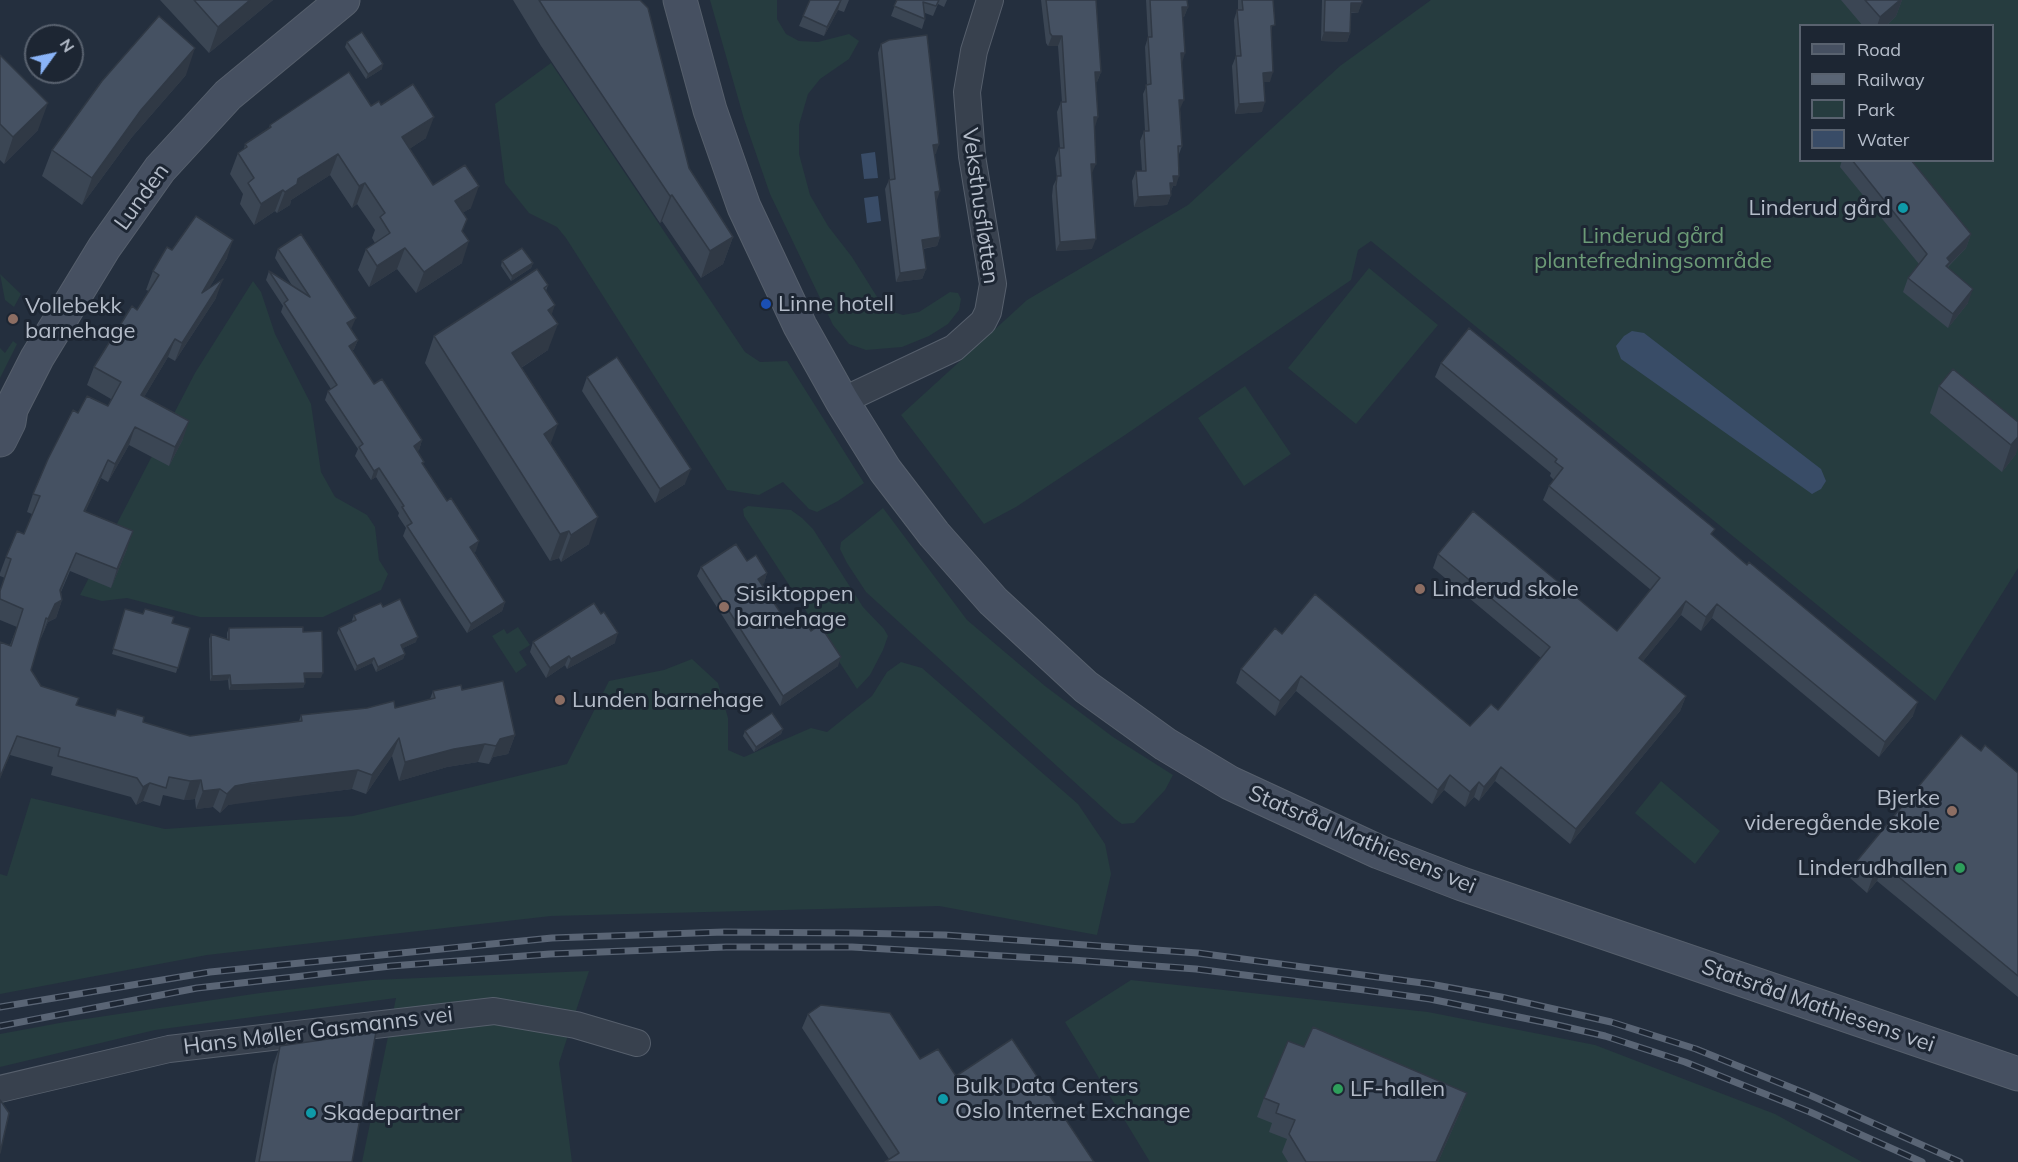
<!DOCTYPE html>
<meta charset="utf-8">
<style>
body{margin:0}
#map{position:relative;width:2018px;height:1162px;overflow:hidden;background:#242f3e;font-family:Mulish,sans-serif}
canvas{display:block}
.legend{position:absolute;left:1799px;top:24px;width:195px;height:138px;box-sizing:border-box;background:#1d2633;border:2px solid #59626f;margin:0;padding:8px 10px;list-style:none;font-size:18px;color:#b4bcc9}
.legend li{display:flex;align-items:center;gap:12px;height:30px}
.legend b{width:30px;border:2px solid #59626f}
.north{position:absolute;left:24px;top:24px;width:60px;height:60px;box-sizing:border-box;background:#1d2633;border:2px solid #59626f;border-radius:50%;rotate:57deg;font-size:16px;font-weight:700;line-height:24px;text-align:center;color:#b4bcc9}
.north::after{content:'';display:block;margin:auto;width:21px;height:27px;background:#8ab4f8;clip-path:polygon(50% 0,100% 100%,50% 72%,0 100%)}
</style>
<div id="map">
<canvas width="2018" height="1162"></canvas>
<ul class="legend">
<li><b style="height:8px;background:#465061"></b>Road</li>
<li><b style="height:8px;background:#5a6575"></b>Railway</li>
<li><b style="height:16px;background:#263c3f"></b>Park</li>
<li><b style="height:16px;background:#394c67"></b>Water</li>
</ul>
<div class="north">N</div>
</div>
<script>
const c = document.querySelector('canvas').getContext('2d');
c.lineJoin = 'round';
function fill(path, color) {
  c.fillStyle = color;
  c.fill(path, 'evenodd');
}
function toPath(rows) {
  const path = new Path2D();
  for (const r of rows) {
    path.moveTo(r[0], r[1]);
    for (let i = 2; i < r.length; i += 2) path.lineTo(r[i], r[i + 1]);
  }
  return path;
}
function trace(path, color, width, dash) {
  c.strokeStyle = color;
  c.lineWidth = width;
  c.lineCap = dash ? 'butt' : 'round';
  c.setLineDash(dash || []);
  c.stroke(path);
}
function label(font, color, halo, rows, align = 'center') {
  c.font = font + ' Mulish,sans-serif';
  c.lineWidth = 6;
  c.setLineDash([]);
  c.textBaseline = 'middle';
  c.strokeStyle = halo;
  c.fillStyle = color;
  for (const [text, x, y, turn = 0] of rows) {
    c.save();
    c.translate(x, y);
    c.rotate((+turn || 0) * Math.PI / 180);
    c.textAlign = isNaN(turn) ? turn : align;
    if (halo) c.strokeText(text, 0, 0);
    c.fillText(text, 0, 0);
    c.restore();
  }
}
const green = toPath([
 [710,0,777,0,777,19,786,34,799,41,818,42,849,34,859,41,849,59,820,79,808,94,799,125,799,154,810,195,828,226,852,257,879,300,890,311,903,315,919,312,950,292,958,293,961,299,959,310,948,324,929,336,902,347,866,350,849,344,833,325,770,194,744,119],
 [1431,0,2018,0,2018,568,1935,701,1371,241,1358,250,1351,280,1125,435,1016,507,984,524,901,415,1027,300,1188,205,1340,66],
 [1800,26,1992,26,1992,160,1800,160],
 [551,63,745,352,760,362,787,361,864,483,838,501,817,512,809,509,783,482,759,495,727,490,566,238,557,227,529,213,505,183,495,104],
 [1369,268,1438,325,1356,424,1288,368],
 [0,274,21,294,14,307,5,300],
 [253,281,261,292,275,334,311,404,321,472,335,497,367,515,375,527,379,560,388,574,381,590,323,617,200,617,127,598,102,601,80,595,195,373],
 [13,341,17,344,0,378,0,348,5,353],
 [1245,386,1291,454,1244,486,1198,418],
 [748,506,791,510,802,518,813,529,863,607,884,629,888,636,883,650,870,675,857,689,744,516,743,509],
 [883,508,967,620,1045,686,1113,737,1173,775,1165,790,1134,823,1122,824,1115,819,866,592,847,563,840,549,841,542],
 [518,627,530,645,519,652,527,665,516,673,492,636,504,629,507,634],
 [692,659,718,683,728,718,728,750,744,757,811,728,827,732,872,696,887,672,901,662,922,668,1078,804,1105,844,1111,874,1097,935,939,906,551,916,207,955,0,994,0,874,7,876,31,798,165,829,353,816,567,764,609,681,664,670],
 [1661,781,1720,831,1695,864,1635,813],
 [589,971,559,1063,572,1162,362,1162,396,998,155,1030,0,1067,0,1034,65,1022,260,993,372,980],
 [1131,980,1428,1012,1595,1045,1775,1114,1862,1162,1150,1162,1065,1022]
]);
const water = toPath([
 [875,152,878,178,864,179,861,154],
 [878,196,881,221,867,223,864,198],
 [1632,331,1644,333,1821,469,1826,481,1821,489,1812,494,1805,489,1621,359,1616,346,1624,336]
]);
const street = toPath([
 [842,401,954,348,983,322,988,312,993,284,972,156,967,92,974,51,990,0],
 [0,1089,169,1049,494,1011,576,1025,637,1043]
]);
const secondary = toPath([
 [680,0,710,110,744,207,800,326,842,401,885,470,934,534,993,601,1086,687,1165,744,1230,783,1379,852,1462,884,2018,1074],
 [0,440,9,422,11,409,37,358,104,248,160,169,228,95,343,0]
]);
const rail = toPath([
 [0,1007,210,972,552,938,724,932,853,933,945,935,1198,953,1430,984,1501,997,1611,1022,1696,1049,1812,1096,1960,1162],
 [0,1026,197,988,391,966,550,954,726,947,852,947,1072,960,1196,969,1357,989,1430,999,1553,1024,1605,1036,1685,1062,1810,1112,1922,1162]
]);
const wall = toPath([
 [160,0,273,0,209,53],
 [513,0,640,0,689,168,733,237,723,264,701,278,662,221,660,223,541,46],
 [810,0,849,0,844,12,838,10,824,36,799,26],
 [897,0,947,0,944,7,938,4,933,16,925,13,925,19,922,29,891,16],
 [1041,0,1096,0,1101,72,1097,82,1096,82,1095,127,1094,127,1092,173,1092,249,1056,251,1052,196,1053,186,1057,178,1055,158,1059,148,1060,148,1057,112,1061,102,1062,102,1058,46,1048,46,1046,43],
 [1146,0,1187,0,1188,7,1184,17,1183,17,1180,109,1182,146,1179,154,1176,186,1173,186,1171,191,1171,195,1167,205,1134,207,1132,181,1136,171,1142,171,1140,141,1144,131,1145,131,1143,94,1147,85,1145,47,1148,37],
 [1238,0,1273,0,1270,82,1264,82,1262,112,1235,114,1232,66,1236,56,1234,20,1237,10,1238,10],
 [1322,0,1362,0,1358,13,1351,13,1350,33,1347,42,1321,41],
 [1841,0,1902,0,1896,16,1886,26,1863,26],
 [347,42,382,69,366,79,345,47],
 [881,44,939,144,935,154,937,200,936,201,940,237,937,246,923,249,926,269,922,279,896,282,885,189,889,180,890,180,878,53],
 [0,55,38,130,4,164,0,160],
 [186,75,132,137,82,205,42,176,52,150],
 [381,105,426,138,409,149,433,185,471,208,462,213,462,263,416,293,397,269,369,287,358,270,366,249,375,243,372,238,375,230,357,204,352,208,330,175,291,200,290,205,277,213,275,211,254,225,240,204,243,194,230,174,238,153,244,149,245,144,268,130,270,125],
 [1842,160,1911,160,1971,234,1966,248,1948,267,1968,303,1948,328,1903,292,1908,278,1919,264,1840,167],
 [278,249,352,327,350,328,358,340,354,349,352,351,374,384,422,440,419,450,417,451,423,465,476,551,474,552,505,602,502,611,467,633,403,536,406,528,398,516,399,513,376,477,371,480,355,456,358,449,325,400,328,391,331,389,281,312,283,306,266,280,269,271,293,287,275,258],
 [172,250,227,258,209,288,216,298,175,361,168,357,144,397,183,439,169,466,129,445,108,482,101,478,85,512,127,549,111,588,70,571,61,592,62,600,56,618,48,622,41,638,40,637,31,670,41,686,76,705,115,716,143,722,190,736,299,721,301,715,395,708,430,699,433,691,462,690,515,735,508,754,493,757,489,764,478,762,447,767,399,781,392,756,366,794,352,789,244,802,228,805,220,813,213,807,196,809,195,799,184,800,163,795,160,806,143,801,136,805,131,797,51,775,53,767,10,755,10,645,17,627,0,620,0,591,5,578,0,576,0,573,6,557,24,534,32,514,27,512,33,494,78,413,108,406,111,399,87,385,94,367,137,310,149,291,146,290,153,271],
 [502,261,533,263,531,268,511,281,501,266],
 [548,285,546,291,552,315,548,350,521,368,589,544,561,562,559,558,550,561,425,363,434,336],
 [1441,363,1713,536,1913,716,1879,757,1712,618,1701,631,1681,615,1643,661,1686,696,1680,711,1570,844,1495,781,1479,801,1474,797,1465,807,1444,790,1432,804,1296,691,1275,716,1236,683,1241,669,1282,634,1470,726,1498,710,1541,658,1433,568,1438,554,1617,631,1651,590,1543,500,1549,486,1554,480,1550,476,1551,473,1435,377],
 [587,377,685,484,655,503,582,391],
 [1939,386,2018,422,2016,454,2002,472,1930,413],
 [747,561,767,573,764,583,762,584,788,624,811,631,838,666,780,706,697,576,701,567],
 [383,607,416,642,403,648,405,654,403,659,376,672,372,663,355,671,337,633,339,628,353,622,352,620,354,615],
 [125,609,190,628,176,673,112,654],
 [229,628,303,632,321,678,304,678,305,683,303,688,229,690,228,680,210,681,209,639,211,634,227,639,227,633],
 [533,642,615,643,567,669,565,665,546,678,530,652],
 [783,729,781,734,754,752,743,736,745,731],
 [1981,751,2018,773,2018,997,1877,881,1867,893,1850,878,1856,862],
 [808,1014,920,1059,956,1076,1094,1162,889,1159,802,1028],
 [280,1046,352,1162,255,1162,273,1065],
 [1304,1047,1467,1093,1460,1112,1438,1162,1288,1162,1282,1152,1287,1139,1269,1132,1272,1123,1257,1117,1264,1098]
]);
const shadedWall = toPath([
 [250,0,273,0,209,53,218,27],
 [841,0,838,10,824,36,827,27],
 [1900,0,1902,0,1896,16,1886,26,1877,26,1880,17],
 [1351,3,1362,3,1358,13,1348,12],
 [1182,7,1188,7,1184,17,1179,17],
 [1324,32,1350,33,1347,42,1321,41],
 [1052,36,1062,36,1058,46,1048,46],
 [195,48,186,75,132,137,82,205,92,178,141,110],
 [1181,53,1185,53,1182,63],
 [383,64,382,69,366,79,368,74],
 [1095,72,1101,72,1097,82,1092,82],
 [1273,72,1270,82,1259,82,1263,73],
 [1179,100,1184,100,1180,109],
 [1265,102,1262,112,1235,114,1239,104],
 [48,103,38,130,4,164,13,137],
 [434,117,426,138,394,159,402,137],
 [1094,117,1098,117,1095,127,1090,127],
 [939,144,936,154,930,154,933,145],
 [338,154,330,175,291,200,290,205,277,213,285,192,298,179],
 [1091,164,1096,164,1092,173,1087,174],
 [1173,176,1179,176,1176,186,1173,186,1170,192,1167,193],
 [365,183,357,204,352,208,359,186],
 [479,186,471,208,447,222,455,201],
 [283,190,275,211,254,225,261,204],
 [940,191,937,200,931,201,935,192],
 [672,195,662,221,660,223,670,196],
 [1171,195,1167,205,1134,207,1138,197],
 [1971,234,1966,248,1948,266,1944,276,1947,258],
 [733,237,723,264,701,278,710,251],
 [940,237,937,246,919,249,922,240],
 [1096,239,1092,249,1056,251,1060,242],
 [233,240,227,258,196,311,202,293],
 [469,241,462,263,416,293,424,272],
 [405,248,397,269,369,287,377,266],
 [533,263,531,268,511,281,512,276],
 [926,269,922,279,896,282,900,273],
 [223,279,216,298,175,361,182,343],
 [1973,289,1968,303,1948,328,1953,314],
 [555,305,546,331,558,324,548,350,502,380,512,353,548,310],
 [356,318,352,327,344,333,347,323],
 [175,339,168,357,134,414,141,395],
 [358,340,354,349,346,355,349,346],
 [189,421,183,439,169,466,175,447],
 [558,424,548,451,544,434],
 [135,427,129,445,108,482,115,464],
 [2018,437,2018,448,2016,454,2002,472,2011,445],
 [422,440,419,450,411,455,414,446],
 [108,460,101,478,77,530,84,511],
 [379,468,376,477,371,480,374,471],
 [691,469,685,484,655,503,660,489],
 [598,517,589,544,561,562,571,535],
 [133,531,127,549,111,588,117,569],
 [569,531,559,558,550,561,560,534],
 [479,541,476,551,467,556,470,547],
 [76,553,56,603,62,600,56,618,48,622,41,638,48,619],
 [767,573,764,583,755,588,758,579],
 [1686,601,1681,615,1634,672,1639,658],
 [505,602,502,611,467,633,471,624],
 [1717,604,1712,618,1701,631,1706,617],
 [618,633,615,643,567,669,571,659],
 [418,637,416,642,399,650,401,645],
 [405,654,403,659,376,672,378,667],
 [569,656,565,665,546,678,550,668],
 [841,657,838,666,780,706,783,696],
 [374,658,372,663,355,671,357,666],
 [304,673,323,673,321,678,303,678],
 [230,675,228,680,210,681,212,676],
 [1301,676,1296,691,1275,716,1280,701],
 [305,683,303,688,229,690,231,685],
 [1686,696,1680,711,1570,844,1576,829],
 [1918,702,1913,716,1879,757,1885,742],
 [783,729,781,734,754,752,756,747],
 [515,735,508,754,493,757,489,764,496,746,500,739],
 [17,736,10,755,0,779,0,777],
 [399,738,392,756,366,794,372,775],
 [485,744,478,762,447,767,399,781,405,762,454,749],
 [1501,767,1495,781,1479,801,1484,787],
 [358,770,352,789,228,805,220,813,227,794,235,786],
 [1450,775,1444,790,1432,804,1438,790],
 [201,780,195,799,184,800,190,781],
 [1479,782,1474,797,1465,807,1470,792],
 [150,783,143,801,136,805,143,787],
 [220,789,213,807,196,809,203,791],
 [1883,864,1877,881,1867,893,1873,876],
 [1467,1093,1460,1112,1438,1162,1436,1162]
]);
const building = toPath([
 [194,0,250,0,218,27,194,0],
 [539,0,640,0,648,8,689,168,733,237,710,251,672,195,670,196,551,19,539,0],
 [810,0,841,0,827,27,803,16,810,0],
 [897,0,939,0,936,6,923,2,925,19,894,6,897,0],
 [1046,0,1096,0,1101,72,1095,72,1098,117,1094,117,1096,164,1091,164,1096,239,1060,242,1056,186,1057,176,1061,176,1059,148,1064,148,1061,102,1066,102,1062,36,1052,36,1050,33,1046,0],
 [1150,0,1187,0,1188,7,1182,7,1185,53,1181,53,1184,100,1179,100,1182,146,1178,146,1179,176,1173,176,1174,183,1170,183,1171,195,1138,197,1136,171,1146,171,1144,131,1149,131,1146,85,1151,84,1148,37,1152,37,1150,0],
 [1242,0,1273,0,1275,25,1271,26,1273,72,1263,73,1265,102,1239,104,1236,56,1241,56,1237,10,1243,10,1242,0],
 [1325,0,1362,0,1362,3,1351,3,1350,33,1324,32,1325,0],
 [1865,0,1900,0,1880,17,1865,0],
 [159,16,195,48,141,110,92,178,52,150,102,81,159,16],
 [362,32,383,64,368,74,347,42,362,32],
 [927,35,939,144,933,145,940,191,935,192,940,237,922,240,926,269,900,273,889,180,895,179,881,44,889,40,927,35],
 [0,55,48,103,13,137,0,124,0,55],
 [349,72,371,106,379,101,381,105,413,84,434,117,402,137,433,185,465,165,479,186,455,201,467,219,462,231,469,241,424,272,405,248,377,266,366,249,390,233,380,217,385,213,365,183,359,186,338,154,298,179,297,184,285,192,283,190,261,204,248,183,254,178,238,153,247,147,245,144,271,127,270,125,349,72],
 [1852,160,1911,160,1971,234,1947,258,1950,262,1946,266,1973,289,1953,314,1908,278,1927,254,1852,160],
 [196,216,233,240,202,293,223,279,182,343,175,339,141,395,189,421,175,447,135,427,115,464,108,460,84,511,133,531,117,569,76,553,60,590,62,600,55,604,48,619,46,618,31,670,41,686,79,698,76,705,115,716,117,709,144,717,143,722,190,736,302,721,301,715,367,708,394,701,395,708,435,698,433,691,461,685,462,690,503,681,515,735,500,739,496,746,485,744,454,749,405,762,399,738,372,775,358,770,251,783,235,786,227,794,220,789,203,791,201,780,190,781,169,777,166,788,150,783,143,787,137,778,58,756,60,748,17,736,0,777,0,642,11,646,23,609,0,599,0,591,11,559,6,557,17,531,24,534,40,496,33,494,48,459,73,410,78,413,87,396,108,406,121,382,94,367,132,306,137,310,159,275,153,271,167,247,172,250,196,216],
 [301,234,356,318,347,323,358,340,349,346,374,384,382,379,422,440,414,446,424,462,422,463,447,501,451,498,479,541,470,547,505,602,471,624,407,526,412,523,402,507,404,506,379,468,374,471,359,447,363,444,328,391,337,385,284,303,288,300,269,271,310,297,278,249,301,234],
 [522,248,533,263,512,276,502,261,522,248],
 [537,269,548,285,544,288,555,305,548,310,558,324,512,353,558,424,544,434,598,517,571,535,569,531,560,534,434,336,537,269],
 [1469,328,1715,529,1711,534,1747,565,1749,562,1918,702,1885,742,1717,604,1706,617,1686,601,1639,658,1686,696,1576,829,1501,767,1484,787,1479,782,1470,792,1450,775,1438,790,1301,676,1280,701,1241,669,1275,628,1282,634,1315,594,1470,726,1491,704,1498,710,1550,647,1438,554,1473,511,1617,631,1660,578,1549,486,1563,468,1555,462,1557,459,1441,363,1469,328],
 [617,357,691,469,660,489,587,377,617,357],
 [1953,369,2018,422,2018,437,2011,445,1939,386,1953,369],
 [736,544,747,561,756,555,767,573,758,579,788,624,802,616,811,631,820,625,841,657,783,696,701,567,736,544],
 [400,599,418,637,401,645,405,654,378,667,374,658,357,666,339,628,356,620,354,615,381,603,383,607,400,599],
 [594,603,601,614,604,612,618,633,571,659,569,656,550,668,533,642,594,603],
 [125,609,143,614,145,609,174,617,172,623,190,628,178,668,113,649,125,609],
 [303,627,303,632,322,631,323,673,304,673,305,683,231,685,230,675,212,676,211,634,229,640,229,628,303,627],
 [772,713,783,729,756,747,745,731,772,713],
 [1961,735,1981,751,1985,745,2018,773,2018,976,1883,864,1873,876,1856,862,1961,735],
 [821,1005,890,1013,920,1059,938,1049,956,1076,1012,1039,1094,1162,885,1162,899,1153,808,1014,821,1005],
 [1313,1027,1467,1093,1436,1162,1306,1162,1289,1134,1295,1120,1276,1113,1279,1104,1264,1098,1288,1041,1304,1047,1313,1027],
 [376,1032,352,1162,259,1162,280,1046,376,1032],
 [0,1100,9,1113,0,1153,0,1100]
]);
const markers = [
 [1903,208,6,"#0f9aa8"],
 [766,304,6,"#1a4fb4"],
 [13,319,6,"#8d6e63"],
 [1420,589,6,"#8d6e63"],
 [724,607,6,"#8d6e63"],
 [560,700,6,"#8d6e63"],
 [1952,811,6,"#8d6e63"],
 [1960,868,6,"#2e9e5b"],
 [1338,1089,6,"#2e9e5b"],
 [943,1099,6,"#0f9aa8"],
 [311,1113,6,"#0f9aa8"]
];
const streetNames = [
 ["Lunden",142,197,-54],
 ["Veksthusfløtten",980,206,82],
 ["Statsråd Mathiesens vei",1362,840,23],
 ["Statsråd Mathiesens vei",1818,1006,19],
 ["Hans Møller Gasmanns vei",318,1031,-7]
];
const poiNames = [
 ["Linderud gård",1891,208,"right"],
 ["Linne hotell",778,304],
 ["Vollebekk",25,306],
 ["barnehage",25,331],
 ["Linderud skole",1432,589],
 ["Sisiktoppen",736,594],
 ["barnehage",736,619],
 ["Lunden barnehage",572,700],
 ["Bjerke",1940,798,"right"],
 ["videregående skole",1940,823,"right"],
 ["Linderudhallen",1948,868,"right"],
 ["Bulk Data Centers",955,1086],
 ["Oslo Internet Exchange",955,1111],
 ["LF-hallen",1350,1089],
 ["Skadepartner",323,1113]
];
const parkNames = [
 ["Linderud gård",1653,236],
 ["plantefredningsområde",1653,261]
];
fill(green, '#263c3f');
fill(water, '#394c67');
trace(street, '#565f6c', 28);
trace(secondary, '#565f6c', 35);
trace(street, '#38414e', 26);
trace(secondary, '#465061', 33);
trace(rail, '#5a6575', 7);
trace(rail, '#1d2633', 4.5, [14]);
fill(wall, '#3b4654');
fill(shadedWall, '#303945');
fill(building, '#455162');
trace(building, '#303945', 1.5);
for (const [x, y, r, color] of markers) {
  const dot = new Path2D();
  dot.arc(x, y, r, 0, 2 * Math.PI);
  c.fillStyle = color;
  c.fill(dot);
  trace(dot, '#1d2633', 2);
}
label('22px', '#b4bcc9', '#1d2633', streetNames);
label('22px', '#b4bcc9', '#1d2633', poiNames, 'left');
label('22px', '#6b9a76', '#1d2633', parkNames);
</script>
